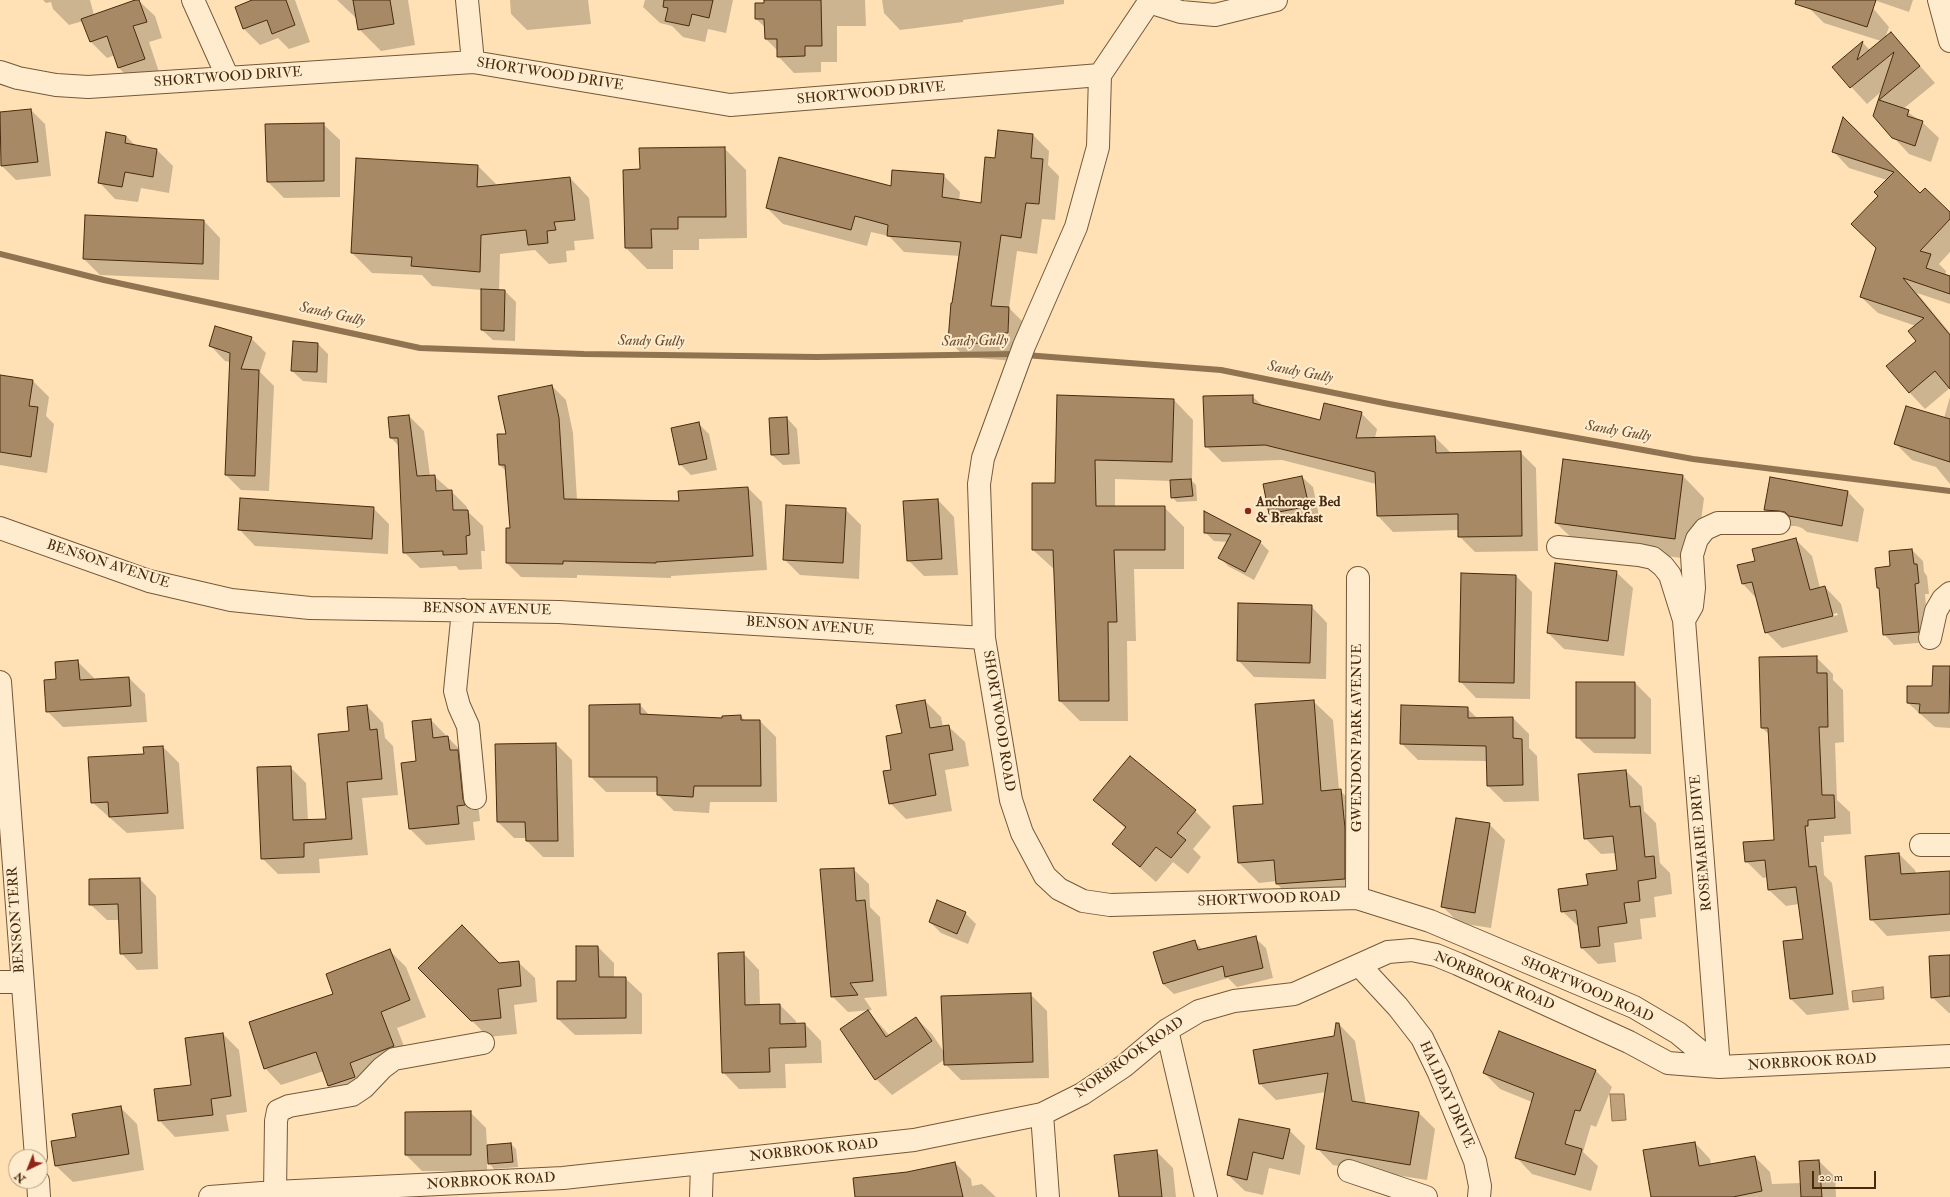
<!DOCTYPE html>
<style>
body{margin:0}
#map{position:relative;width:1950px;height:1197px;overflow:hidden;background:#ffe1b5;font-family:"IM FELL Double Pica",serif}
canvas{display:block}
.north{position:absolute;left:8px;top:1149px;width:40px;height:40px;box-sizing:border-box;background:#ffeccf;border:1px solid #b59f82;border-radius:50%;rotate:223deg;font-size:11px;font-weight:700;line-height:16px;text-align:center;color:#472b0e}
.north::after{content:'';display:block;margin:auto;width:14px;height:18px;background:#8f2418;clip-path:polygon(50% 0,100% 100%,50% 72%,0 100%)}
.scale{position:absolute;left:1812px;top:1171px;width:64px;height:18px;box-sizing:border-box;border:2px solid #472b0e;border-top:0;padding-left:5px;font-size:12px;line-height:14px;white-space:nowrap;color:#472b0e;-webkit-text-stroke:3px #ffeccf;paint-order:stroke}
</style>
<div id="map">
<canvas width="1950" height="1197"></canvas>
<div class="north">N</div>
<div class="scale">20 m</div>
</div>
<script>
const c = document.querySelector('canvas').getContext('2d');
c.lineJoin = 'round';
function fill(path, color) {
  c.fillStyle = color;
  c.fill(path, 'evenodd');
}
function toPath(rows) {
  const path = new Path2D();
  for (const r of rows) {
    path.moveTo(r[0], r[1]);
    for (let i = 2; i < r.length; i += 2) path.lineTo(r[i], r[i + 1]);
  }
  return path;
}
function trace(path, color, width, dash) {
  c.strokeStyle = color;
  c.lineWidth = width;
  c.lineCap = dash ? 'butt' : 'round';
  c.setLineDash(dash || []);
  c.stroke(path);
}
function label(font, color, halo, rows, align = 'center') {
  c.font = font + ' "IM FELL Double Pica",serif';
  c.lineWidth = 4;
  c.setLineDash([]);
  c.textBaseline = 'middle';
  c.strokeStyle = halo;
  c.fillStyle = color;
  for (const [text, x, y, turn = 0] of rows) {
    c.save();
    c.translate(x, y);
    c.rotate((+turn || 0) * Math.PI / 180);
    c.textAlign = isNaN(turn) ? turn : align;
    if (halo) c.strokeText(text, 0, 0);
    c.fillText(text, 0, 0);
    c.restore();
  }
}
const water = toPath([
 [1883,987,1884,999,1853,1002,1852,991,1883,987],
 [1610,1094,1624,1094,1626,1120,1612,1121,1610,1094]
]);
const shadow = toPath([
 [43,0,90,0,94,15,138,0,155,16,162,38,149,42,160,75,135,84,119,68,115,55,107,58,91,42,83,21,69,25,53,9,51,2,46,3],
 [254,0,295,0,310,42,289,49,278,38,260,45,244,29],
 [337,0,408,0,415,45,381,51,359,29,357,19],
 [510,0,588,0,591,24,527,30,511,14],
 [645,0,733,0,726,33,708,29,705,42,683,37,672,26,660,23,643,7],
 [765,0,865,0,866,26,837,26,837,62,821,62,821,72,794,73,778,56,778,51,766,39,766,28,756,19,765,4],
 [882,0,1064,0,1064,4,963,20,963,22,900,30,884,13],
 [1810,0,1866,0,1889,27,1885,38,1891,33,1935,83,1903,109,1922,122,1939,138,1931,162,1909,154,1874,116,1882,91,1867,104,1833,67,1863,43,1870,50,1881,41,1824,23,1808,7],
 [1874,0,1913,0,1909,12],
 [31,110,45,124,51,176,16,180,2,166,0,113],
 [1843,119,1920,194,1950,213,1950,252,1939,264,1946,271,1945,276,1950,277,1950,304,1917,293,1950,333,1950,388,1925,409,1909,392,1918,341,1916,326,1878,313,1861,297,1877,248,1880,196,1887,180,1849,168,1833,151],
 [323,124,340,140,340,197,284,198,268,182],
 [107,133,126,136,136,146,157,150,173,166,169,193,141,188,138,202,115,199,99,182],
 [1033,135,1049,151,1048,165,1059,176,1055,220,1042,219,1037,254,1017,251,1009,308,1025,324,1014,361,965,357,949,341,960,256,904,252,889,236,871,232,867,246,783,224,767,208,891,188,943,175,960,192,959,201,982,204,996,159],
 [1007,322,1009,322,1008,338,1006,338],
 [724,148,746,170,747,238,699,239,699,250,673,250,673,269,647,269,626,248,641,170],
 [357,159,478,166,498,186,570,178,589,198,594,239,574,241,575,250,566,251,567,262,549,264,535,250,500,254,499,291,505,291,516,302,515,341,493,340,482,330,482,290,432,286,422,275,372,273,352,253],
 [204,221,220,238,219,280,100,275,84,259],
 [251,338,266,353,260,372,274,386,269,491,241,490,226,475,230,362,225,361,210,345],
 [318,344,328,354,327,383,303,381,292,371],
 [0,376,33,381,49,397,46,416,54,424,47,473,0,465],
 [552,386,566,400,573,433,577,500,680,502,748,488,762,502,767,570,671,576,671,578,577,575,577,578,521,577,507,563,511,529,506,471,500,465,507,435],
 [1252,396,1263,406,1321,421,1361,413,1377,429,1375,438,1435,437,1451,453,1520,452,1536,468,1538,551,1475,552,1459,536,1459,530,1393,532,1378,516,1376,484,1282,460,1222,462,1206,446],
 [1950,397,1950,484,1936,467,1912,460,1896,444,1944,418],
 [1174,400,1193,420,1192,481,1196,485,1197,501,1177,502,1172,497,1171,481,1115,479,1115,507,1164,507,1184,527,1184,569,1134,569,1136,641,1127,641,1128,721,1080,721,1060,701,1055,570,1033,550,1056,484],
 [409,416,424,431,430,476,434,476,451,491,467,507,467,511,483,526,485,551,481,551,482,569,459,570,456,566,420,568,404,552,399,446,391,438],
 [787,418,797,429,800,464,783,465,772,455],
 [698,423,709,434,717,470,691,475,680,464],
 [1683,476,1704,498,1696,560,1578,544,1556,523],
 [1302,477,1313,487,1319,516,1281,525,1270,514,1264,485],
 [1771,478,1848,492,1864,509,1858,542,1807,532,1802,528,1796,526,1781,526,1765,510],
 [938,500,954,517,958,575,924,576,908,560],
 [373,508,389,524,388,554,255,546,239,529],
 [845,509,861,525,859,579,800,575,784,559],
 [1205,513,1260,542,1269,551,1254,580,1228,566,1220,557,1228,542,1214,541,1205,532],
 [1796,540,1812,556,1820,588,1825,587,1841,604,1848,632,1782,648,1766,632,1757,599,1743,584,1738,566,1757,562],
 [1837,613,1838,615,1776,631,1776,629],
 [1912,550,1923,561,1924,572,1927,576,1929,594,1925,594,1929,642,1894,645,1884,634,1880,589,1878,587,1892,567],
 [1616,572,1633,588,1624,656,1564,649,1548,633],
 [1516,576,1532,592,1530,699,1476,698,1460,681],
 [1311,606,1327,623,1326,679,1254,677,1238,660],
 [1816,657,1833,674,1833,680,1843,690,1844,742,1835,743,1837,800,1850,812,1851,834,1824,836,1824,842,1821,842,1824,875,1832,883,1849,1010,1807,1015,1791,999,1804,940,1799,904,1786,906,1769,890,1768,877,1763,878,1746,861,1775,840,1770,735,1762,728],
 [78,662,94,678,94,680,129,678,145,694,147,722,63,727,47,711,57,680],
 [1934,667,1950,667,1950,728,1935,727,1908,703,1908,687,1933,687],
 [1635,683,1651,699,1651,754,1594,753,1577,737],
 [925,701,941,717,943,727,948,726,965,742,969,766,945,770,952,811,906,819,890,803,903,734],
 [1313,701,1333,720,1339,790,1361,810,1364,898,1297,904,1277,884,1277,881,1259,883,1239,863,1264,805],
 [640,705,650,716,723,719,741,716,745,721,760,721,776,737,777,802,710,802,709,813,674,811,658,795,658,792,606,792,590,776],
 [367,706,383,723,385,738,393,746,398,795,362,798,368,855,319,859,320,873,278,874,262,858,290,767,306,783,308,821,327,820,350,732],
 [1467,708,1478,719,1513,718,1529,734,1529,748,1537,756,1539,801,1504,802,1488,786,1487,761,1418,760,1401,743],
 [431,720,464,754,474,767,480,821,473,822,475,840,426,845,410,829,417,762],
 [556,744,572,760,574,857,543,857,527,841,527,838,514,838,498,822],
 [163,747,179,763,184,829,127,833,92,802,145,755],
 [1626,771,1642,787,1644,811,1656,823,1660,863,1670,873,1672,894,1654,897,1656,917,1640,919,1642,939,1614,943,1616,962,1598,964,1582,948,1579,927,1562,911,1589,886,1618,871,1616,853,1601,854,1585,838],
 [1095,800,1195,811,1211,827,1193,849,1201,857,1188,874,1173,862,1156,882,1113,844,1126,829],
 [1489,824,1505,840,1491,928,1459,923,1443,907],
 [1899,854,1915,870,1916,874,1950,872,1950,931,1887,936,1871,919],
 [853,869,869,884,870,907,880,917,887,996,864,998,872,1010,848,1012,832,996],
 [140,879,156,896,158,969,137,970,121,953,120,920,107,920,90,904],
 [965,913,976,924,968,944,941,933,930,922],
 [1255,938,1266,948,1273,978,1237,987,1228,978,1174,994,1163,984,1194,941,1203,950],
 [598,947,614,963,614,978,625,978,642,994,642,1034,575,1035,558,1019],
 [390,951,406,967,426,1017,397,1028,410,1062,345,1102,329,1086,324,1071,281,1085,265,1068,334,994],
 [743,953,759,970,760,1005,780,1005,796,1021,796,1025,805,1024,821,1041,822,1063,785,1064,786,1088,739,1089,723,1072],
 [1950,956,1950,1013,1949,1013,1932,997],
 [518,962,535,978,537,1002,514,1005,517,1034,488,1037,420,968],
 [1030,994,1047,1011,1049,1078,961,1080,945,1064,944,1060,892,1095,876,1079,868,1011,890,1036,916,1018,932,1034,944,1052],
 [1339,1024,1355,1041,1366,1104,1419,1113,1435,1129,1427,1180,1333,1165,1317,1148,1326,1092,1276,1100,1260,1084,1335,1037],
 [1500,1032,1596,1071,1612,1087,1596,1127,1591,1125,1583,1152,1598,1166,1591,1191,1532,1174,1516,1157,1532,1102,1500,1089,1484,1073],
 [223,1034,239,1050,247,1112,226,1115,229,1131,175,1137,159,1120,192,1086],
 [120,1107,137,1124,144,1170,73,1182,56,1166,53,1142,77,1138],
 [470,1112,486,1128,487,1146,511,1144,516,1149,518,1167,494,1169,489,1163,489,1155,487,1155,487,1171,422,1171,406,1155],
 [1240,1120,1289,1130,1305,1146,1300,1175,1269,1168,1263,1195,1245,1191,1228,1175],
 [1695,1143,1710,1159,1711,1165,1755,1157,1770,1172,1772,1184,1801,1183,1819,1161,1835,1177,1836,1197,1652,1197],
 [1156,1151,1173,1168,1176,1197,1120,1197],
 [955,1163,971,1179,972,1186,982,1184,996,1197,856,1197,908,1173]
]);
const stream = toPath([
 [0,254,104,280,420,348,584,354,817,357,1016,354],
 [1025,355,1221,370,1389,404,1693,459,1950,491]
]);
const building = toPath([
 [135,0,139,0,147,22,133,26,145,59,118,68,107,36,90,42,81,19,135,0],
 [252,0,286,0,295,25,272,34,267,20,243,29,235,7,252,0],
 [353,0,390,0,394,24,358,30,353,0],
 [664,0,713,0,709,18,692,14,689,26,665,21,668,8,663,7,664,0],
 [764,0,821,0,822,46,805,46,805,56,777,57,777,39,765,39,764,19,755,19,755,3,764,3,764,0],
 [1796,0,1876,0,1867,27,1795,4,1796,0],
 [1891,32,1920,66,1879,100,1909,110,1907,116,1923,121,1915,146,1892,138,1873,116,1894,52,1850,88,1832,67,1863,41,1857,60,1891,32],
 [31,109,38,162,1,166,0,112,31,109],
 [1843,117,1920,193,1925,188,1950,212,1950,219,1920,251,1931,254,1926,268,1950,276,1950,294,1903,278,1950,335,1950,389,1935,371,1909,393,1886,366,1916,341,1908,331,1924,318,1860,297,1876,248,1851,224,1878,196,1874,192,1894,172,1832,152,1843,117],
 [324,123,324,181,267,182,265,124,324,123],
 [998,130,1033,134,1031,158,1043,159,1039,204,1026,203,1021,238,1001,235,991,306,1009,307,1008,333,999,333,998,345,948,341,951,303,952,303,961,242,887,236,888,225,855,216,851,230,766,208,779,157,891,186,892,170,944,174,942,197,981,203,985,157,995,158,998,130],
 [106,132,126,136,125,143,157,149,153,177,125,172,122,187,98,183,106,132],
 [725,147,726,217,678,217,678,229,651,229,652,248,625,248,623,170,640,169,639,148,725,147],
 [356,158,478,165,477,187,570,177,575,220,554,222,556,230,547,231,548,243,528,245,526,230,481,235,480,272,411,266,412,257,351,253,356,158],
 [85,215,204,220,203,264,83,259,85,215],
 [481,289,505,290,504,331,481,330,481,289],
 [215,326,252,337,241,369,259,370,255,476,225,475,230,353,209,346,215,326],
 [293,341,318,343,317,372,291,371,293,341],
 [0,375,33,380,29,406,38,407,31,457,0,452,0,375],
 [552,385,559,418,564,499,679,501,678,491,748,487,753,556,656,562,656,563,563,561,563,564,506,563,506,528,510,528,505,465,499,465,497,434,506,434,498,396,552,385],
 [1057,395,1174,399,1172,462,1095,460,1096,506,1165,506,1165,550,1114,550,1117,622,1108,622,1109,701,1059,701,1053,550,1032,550,1032,483,1055,483,1057,395],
 [1253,395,1253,403,1320,420,1324,403,1362,412,1356,438,1435,436,1436,453,1521,451,1522,536,1458,537,1458,514,1377,516,1375,472,1265,445,1205,447,1203,396,1253,395],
 [1906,406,1950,419,1950,462,1894,444,1906,406],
 [409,415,417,476,435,475,436,491,452,490,453,510,468,510,470,535,466,536,467,554,443,555,443,551,403,553,398,438,390,438,388,417,409,415],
 [787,417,789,454,771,455,769,418,787,417],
 [699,422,707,459,679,465,671,428,699,422],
 [1563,459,1683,475,1675,539,1555,523,1563,459],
 [1302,476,1309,506,1269,514,1263,484,1302,476],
 [1770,477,1848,491,1842,526,1789,516,1785,512,1779,511,1764,510,1770,477],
 [1191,479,1193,496,1171,498,1170,480,1191,479],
 [240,498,374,507,372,539,238,530,240,498],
 [938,499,942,559,907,561,903,501,938,499],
 [786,505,846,508,843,563,783,560,786,505],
 [1204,511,1261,541,1245,572,1218,558,1231,534,1204,533,1204,511],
 [1796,538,1810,590,1825,586,1833,616,1765,633,1752,582,1742,584,1737,565,1755,561,1752,549,1796,538],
 [1912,549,1914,564,1917,564,1919,583,1915,584,1919,632,1883,635,1879,588,1877,588,1875,568,1890,566,1889,551,1912,549],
 [1555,563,1617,571,1608,641,1547,633,1555,563],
 [1461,573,1516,575,1514,683,1459,682,1461,573],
 [1238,603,1312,605,1310,663,1237,661,1238,603],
 [1817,656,1817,673,1827,673,1828,727,1819,727,1822,795,1834,795,1835,818,1808,820,1808,826,1805,826,1809,867,1816,866,1833,994,1790,999,1783,941,1803,939,1796,887,1768,890,1765,860,1745,862,1743,842,1774,840,1768,728,1761,728,1759,657,1817,656],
 [78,660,80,680,129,677,131,706,46,712,44,680,56,679,55,662,78,660],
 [1933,666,1950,666,1949,713,1919,713,1920,704,1907,703,1907,686,1932,686,1933,666],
 [1576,682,1635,682,1635,738,1576,738,1576,682],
 [925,700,930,728,949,725,953,750,929,754,936,795,889,804,883,771,891,770,886,736,902,733,896,705,925,700],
 [1314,700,1321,791,1341,789,1345,828,1345,879,1276,884,1274,860,1238,863,1233,806,1263,804,1255,704,1314,700],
 [640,704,640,714,722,718,722,716,741,715,741,720,760,720,761,786,694,786,693,797,657,795,657,777,589,777,589,705,640,704],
 [367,705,370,730,377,729,382,779,347,782,352,839,304,843,304,857,261,859,257,767,291,766,293,820,326,819,318,734,349,731,347,707,367,705],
 [1401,705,1468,707,1468,718,1513,717,1513,738,1522,739,1523,785,1487,786,1486,746,1400,744,1401,705],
 [431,719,433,738,448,736,450,750,458,750,463,799,465,805,457,806,459,824,409,829,401,763,416,761,412,721,431,719],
 [556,743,558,841,526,841,525,822,497,822,495,744,556,743],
 [163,746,168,813,109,817,108,802,91,803,88,757,144,754,143,747,163,746],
 [1130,756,1196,810,1177,833,1186,840,1171,858,1156,847,1140,867,1112,844,1126,827,1093,800,1130,756],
 [1626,770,1630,807,1640,806,1645,857,1654,856,1656,878,1638,881,1640,901,1624,903,1627,923,1598,927,1600,946,1581,948,1576,910,1561,912,1558,889,1588,885,1586,874,1617,870,1613,836,1584,839,1578,774,1626,770],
 [1456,818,1490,823,1475,913,1441,907,1456,818],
 [1899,853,1901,874,1950,871,1950,914,1870,920,1865,856,1899,853],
 [854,868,856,901,865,900,873,981,850,983,858,995,831,997,820,869,854,868],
 [140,878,142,953,120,954,118,904,89,905,89,879,140,878],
 [937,900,966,912,957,934,929,922,937,900],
 [462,925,499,963,519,961,521,986,498,989,501,1018,471,1021,418,968,462,925],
 [1256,936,1263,968,1225,977,1223,966,1163,984,1153,952,1195,940,1198,950,1256,936],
 [576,946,598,946,599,977,626,977,626,1018,557,1019,557,981,576,981,576,946],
 [390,949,410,1000,381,1012,394,1046,350,1063,355,1077,328,1086,316,1052,264,1069,249,1022,333,994,326,974,390,949],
 [744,952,745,1005,780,1004,780,1024,805,1023,806,1047,769,1048,770,1072,722,1073,718,953,744,952],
 [1950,955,1950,996,1931,998,1929,956,1950,955],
 [1031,993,1033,1062,944,1065,941,996,1031,993],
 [868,1010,886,1037,916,1017,932,1041,875,1080,840,1029,868,1010],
 [1336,1023,1339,1023,1352,1101,1419,1112,1410,1165,1316,1149,1328,1073,1259,1084,1253,1050,1334,1036,1336,1023],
 [1499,1031,1596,1070,1580,1111,1575,1110,1565,1144,1582,1149,1575,1175,1515,1158,1534,1093,1483,1073,1499,1031],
 [223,1033,231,1096,211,1099,213,1115,158,1121,154,1089,191,1085,185,1038,223,1033],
 [121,1106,129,1154,55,1166,51,1141,76,1137,72,1114,121,1106],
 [471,1111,471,1155,405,1155,405,1112,471,1111],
 [1239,1119,1290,1129,1283,1159,1253,1152,1247,1180,1227,1175,1239,1119],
 [1695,1142,1699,1166,1755,1156,1762,1191,1733,1197,1651,1197,1643,1150,1695,1142],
 [511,1143,513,1162,488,1164,487,1145,511,1143],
 [1157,1150,1162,1197,1119,1197,1114,1155,1157,1150],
 [1819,1160,1822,1197,1801,1197,1799,1161,1819,1160],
 [955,1162,963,1197,855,1197,853,1178,907,1172,955,1162]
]);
const street = toPath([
 [193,0,228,78],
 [467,0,473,62],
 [1276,0,1215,15,1181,12,1149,2,1100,75,1098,147,1076,227,1024,346,983,458,979,484,984,638,1011,800,1022,833,1045,876,1059,889,1083,901,1110,905,1357,898,1430,921,1634,1007,1678,1033,1719,1067],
 [1939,0,1950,41],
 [0,72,18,78,56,85,88,87,473,62,730,105,1100,75],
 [0,528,149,581,231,600,310,608,559,612,984,638],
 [1558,547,1639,555,1653,558,1663,566,1670,575,1684,620,1719,1067],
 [463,610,455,691,459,706,468,726,475,798],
 [1684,620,1692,606,1694,588,1692,555,1697,539,1705,529,1718,523,1779,523],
 [1930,638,1936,611,1943,599,1950,593],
 [0,682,36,1157],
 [1921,845,1950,845],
 [1357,898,1358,578],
 [1360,966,1398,1007,1422,1038,1439,1073,1475,1161,1480,1186,1479,1197],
 [0,982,22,982],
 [1167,1030,1206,1197],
 [1042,1114,1048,1197],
 [1349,1171,1426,1197],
 [38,1181,39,1197],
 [275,1192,276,1121,278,1111,289,1106,352,1095,364,1087,382,1068,394,1059,483,1043],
 [210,1197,275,1192,563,1178,914,1140,1042,1114,1082,1094,1124,1066,1167,1030,1199,1011,1234,1001,1294,994,1388,952,1412,950,1436,955,1458,964,1629,1042,1668,1063,1719,1067,1950,1056],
 [701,1197,702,1163]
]);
const markers = [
 [1248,511,4,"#8f2418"]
];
const streetNames = [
 ["SHORTWOOD DRIVE",550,75,9],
 ["SHORTWOOD DRIVE",228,78,-4],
 ["SHORTWOOD DRIVE",871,94,-5],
 ["BENSON AVENUE",108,565,18],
 ["BENSON AVENUE",487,610,1],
 ["BENSON AVENUE",810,627,4],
 ["SHORTWOOD ROAD",998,721,81],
 ["GWENDON PARK AVENUE",1358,738,-90],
 ["ROSEMARIE DRIVE",1702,843,-95],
 ["SHORTWOOD ROAD",1269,900,-2],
 ["BENSON TERR",17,920,-94],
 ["NORBROOK ROAD",1494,982,23],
 ["SHORTWOOD ROAD",1587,990,24],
 ["NORBROOK ROAD",1130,1058,-35],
 ["NORBROOK ROAD",1812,1063,-3],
 ["HALIDAY DRIVE",1446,1095,66],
 ["NORBROOK ROAD",814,1151,-6],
 ["NORBROOK ROAD",491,1182,-3]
];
const poiNames = [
 ["Anchorage Bed",1256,503],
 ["& Breakfast",1256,519]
];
const waterNames = [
 ["Sandy Gully",332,315,13],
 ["Sandy Gully",651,342,1],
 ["Sandy Gully",975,342,-1],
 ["Sandy Gully",1300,373,11],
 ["Sandy Gully",1618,432,10]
];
fill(water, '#c0a37c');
trace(water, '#907350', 1);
fill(shadow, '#0003');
trace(stream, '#907350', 6);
fill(building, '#a78a65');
trace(building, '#472b0e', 1);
trace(street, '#755838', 24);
trace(street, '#ffeccf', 22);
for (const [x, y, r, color] of markers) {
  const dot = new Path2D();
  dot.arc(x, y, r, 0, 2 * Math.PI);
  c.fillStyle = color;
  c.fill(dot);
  trace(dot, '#ffeccf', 1.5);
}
label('14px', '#472b0e', '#ffeccf', streetNames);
label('bold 14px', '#472b0e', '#ffeccf', poiNames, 'left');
label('italic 15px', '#6b4f2f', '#ffeccf', waterNames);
</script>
